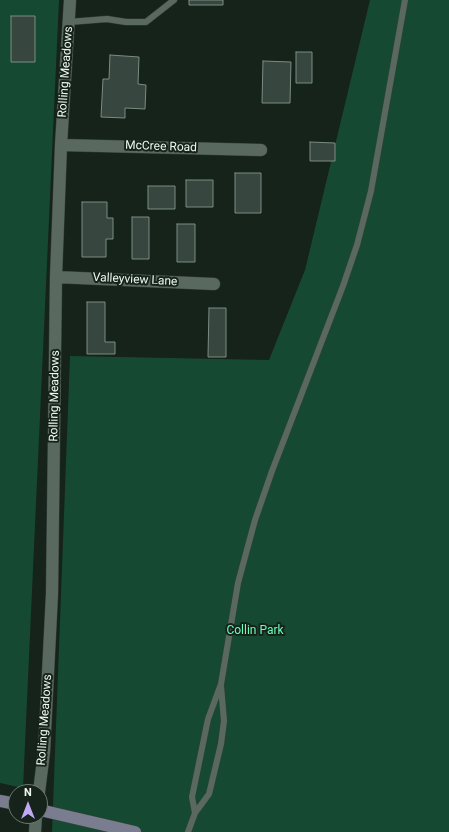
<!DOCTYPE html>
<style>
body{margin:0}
#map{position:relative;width:449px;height:832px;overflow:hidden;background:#15231b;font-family:Roboto,sans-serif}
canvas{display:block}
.north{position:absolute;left:8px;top:784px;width:40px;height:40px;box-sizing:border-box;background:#15231b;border:1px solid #6c7871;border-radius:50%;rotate:0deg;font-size:11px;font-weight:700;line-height:16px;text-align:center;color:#eef7f1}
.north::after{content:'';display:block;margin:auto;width:14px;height:18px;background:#c1a8f3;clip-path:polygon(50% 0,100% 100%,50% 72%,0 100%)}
</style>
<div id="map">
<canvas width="449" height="832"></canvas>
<div class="north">N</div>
</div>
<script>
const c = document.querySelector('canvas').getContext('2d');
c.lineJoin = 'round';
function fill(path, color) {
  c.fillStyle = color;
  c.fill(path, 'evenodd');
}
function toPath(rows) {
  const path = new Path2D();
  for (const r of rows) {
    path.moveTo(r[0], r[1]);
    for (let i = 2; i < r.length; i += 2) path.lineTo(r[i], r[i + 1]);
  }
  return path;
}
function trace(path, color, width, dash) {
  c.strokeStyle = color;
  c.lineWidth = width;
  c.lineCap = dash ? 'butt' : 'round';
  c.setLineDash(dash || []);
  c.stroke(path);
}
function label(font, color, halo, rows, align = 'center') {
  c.font = font + ' Roboto,sans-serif';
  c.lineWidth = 4;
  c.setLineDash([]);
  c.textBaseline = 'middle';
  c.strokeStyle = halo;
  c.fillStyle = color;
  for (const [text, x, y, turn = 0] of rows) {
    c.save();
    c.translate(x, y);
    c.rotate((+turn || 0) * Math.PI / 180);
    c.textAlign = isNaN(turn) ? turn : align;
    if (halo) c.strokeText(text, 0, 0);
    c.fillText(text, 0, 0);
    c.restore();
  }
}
const green = toPath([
 [0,0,59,0,23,788,0,783],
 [370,0,449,0,449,832,52,832,70,356,269,360,305,270]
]);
const building = toPath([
 [189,0,223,0,223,5,189,5,189,0],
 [11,16,35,16,35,62,11,62,11,16],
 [296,52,312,52,312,83,296,83,296,52],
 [110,55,139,57,138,84,146,85,145,109,125,108,125,118,101,117,103,79,109,79,110,55],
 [263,61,291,62,290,103,262,103,263,61],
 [310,142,335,143,335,161,310,161,310,142],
 [235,173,261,173,261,213,235,213,235,173],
 [186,180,213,180,213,207,186,207,186,180],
 [148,186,175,186,175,209,148,209,148,186],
 [82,202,107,202,107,218,113,218,113,239,106,239,106,257,82,257,82,202],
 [132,217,149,217,149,259,132,259,132,217],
 [177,224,195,224,195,262,177,262,177,224],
 [87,302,105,302,105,342,115,342,115,354,87,354,87,302],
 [209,308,226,308,226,357,208,357,209,308]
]);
const lane = toPath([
 [69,22,107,19,126,22,146,22,174,0],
 [195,813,192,797,208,719,221,684,238,583,255,520,272,471,343,286,357,245,371,191,405,0],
 [188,832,195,813,209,794,221,744,224,721,221,686]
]);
const street = toPath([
 [61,145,261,150],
 [56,277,214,284],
 [39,792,44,752,52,594,56,277,61,145,70,0],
 [35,832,36,816]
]);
const secondary = toPath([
 [0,801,16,804],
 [40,810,135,832]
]);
const streetNames = [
 ["Rolling Meadows",66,72,-86],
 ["McCree Road",161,147,2],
 ["Valleyview Lane",135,280,3],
 ["Rolling Meadows",55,396,-89],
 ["Rolling Meadows",45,720,-86]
];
const parkNames = [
 ["Collin Park",255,631]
];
fill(green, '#164932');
fill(building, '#37463e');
trace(building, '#7b8d83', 1);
trace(lane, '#36403a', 7);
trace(street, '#36403a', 13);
trace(secondary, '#36403a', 13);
trace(lane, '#596960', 6);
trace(street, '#596960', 12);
trace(secondary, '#7a7d8f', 12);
label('12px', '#eef7f1', '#15231b', streetNames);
label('12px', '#6bfcb9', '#15231b', parkNames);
</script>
